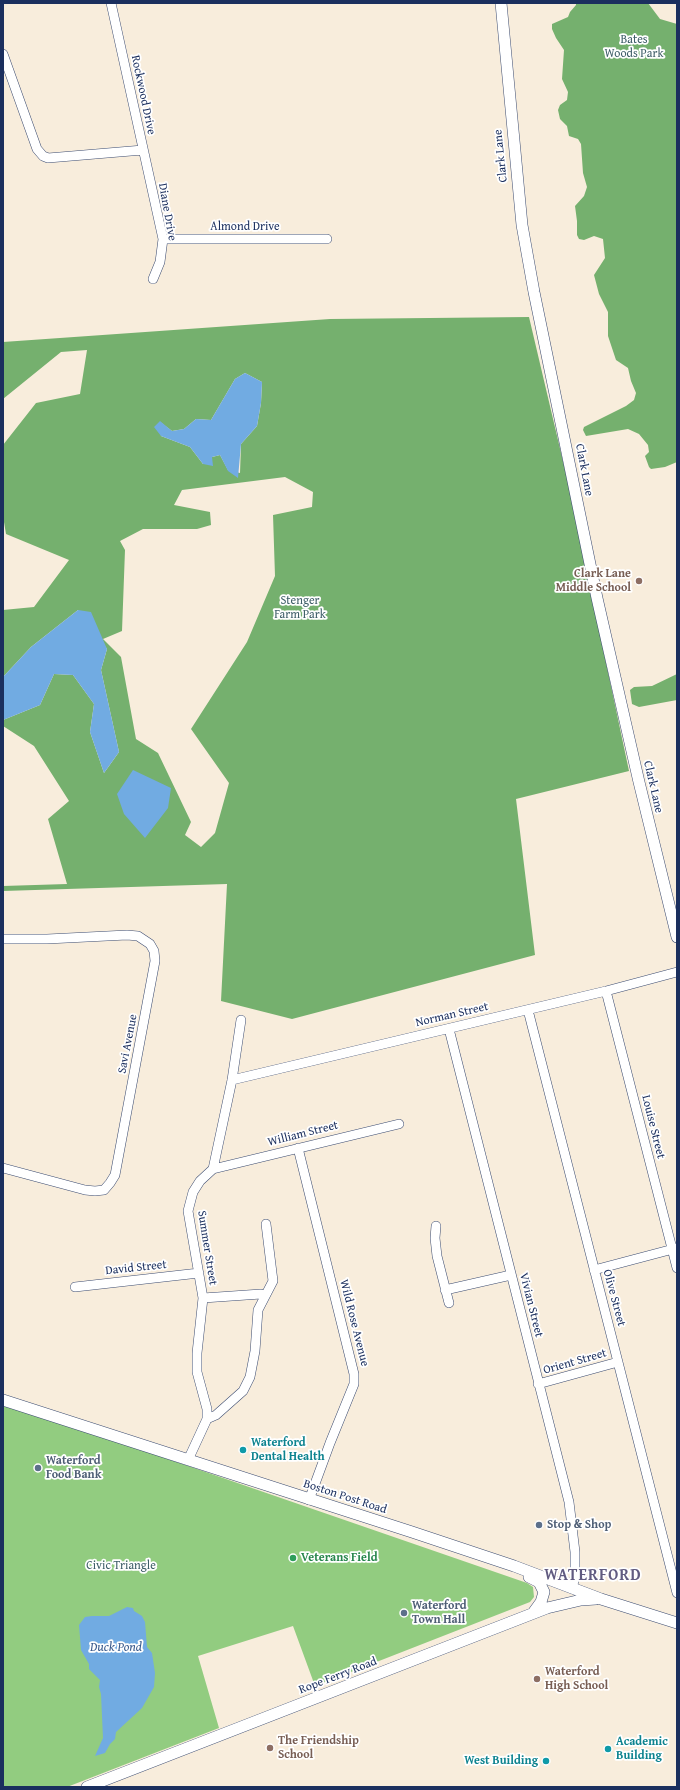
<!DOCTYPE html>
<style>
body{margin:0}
#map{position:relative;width:680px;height:1790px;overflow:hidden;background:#f8eddc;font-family:"Gentium Book Plus",serif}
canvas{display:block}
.frame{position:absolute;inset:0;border:4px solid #1b2f5e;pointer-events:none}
</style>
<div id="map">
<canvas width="680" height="1790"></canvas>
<div class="frame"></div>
</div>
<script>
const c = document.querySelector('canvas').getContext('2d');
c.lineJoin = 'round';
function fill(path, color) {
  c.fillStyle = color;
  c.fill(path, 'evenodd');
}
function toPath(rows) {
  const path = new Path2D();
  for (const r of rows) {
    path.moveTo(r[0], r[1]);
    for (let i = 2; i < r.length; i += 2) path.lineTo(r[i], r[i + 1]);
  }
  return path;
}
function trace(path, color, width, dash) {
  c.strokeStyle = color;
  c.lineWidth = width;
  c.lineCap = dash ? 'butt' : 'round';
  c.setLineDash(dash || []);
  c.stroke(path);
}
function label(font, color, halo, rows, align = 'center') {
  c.font = font + ' "Gentium Book Plus",serif';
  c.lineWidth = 3.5;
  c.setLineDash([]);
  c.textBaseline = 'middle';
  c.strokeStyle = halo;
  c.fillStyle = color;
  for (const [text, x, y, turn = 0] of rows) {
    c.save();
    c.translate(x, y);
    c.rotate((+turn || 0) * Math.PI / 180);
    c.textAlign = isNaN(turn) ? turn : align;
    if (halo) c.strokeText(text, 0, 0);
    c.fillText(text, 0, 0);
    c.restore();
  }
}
const green = toPath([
 [3,1402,527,1583,533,1587,534,1597,530,1602,315,1686,293,1626,198,1656,219,1728,67,1787,3,1787]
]);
const forest = toPath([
 [576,3,648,3,660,19,677,24,677,462,665,467,651,469,649,467,645,456,649,452,648,445,639,434,628,429,586,436,583,430,584,427,626,406,634,400,636,393,631,381,628,368,616,360,608,336,608,312,599,294,594,275,605,258,603,239,594,236,584,240,579,239,577,235,577,221,575,206,584,196,587,187,583,173,581,144,578,139,569,136,567,126,560,119,558,110,560,105,567,100,568,92,562,79,564,50,556,38,552,29,552,24,568,17,570,12,576,5],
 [529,317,566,474,629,771,516,799,535,955,292,1019,221,1001,227,884,3,891,3,886,67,884,48,819,69,801,34,746,3,726,3,720,40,705,54,674,73,675,94,704,90,732,104,773,119,752,101,670,107,649,78,610,31,647,3,677,3,610,34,607,69,560,6,534,3,516,3,445,36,403,80,394,87,350,61,352,3,399,3,342,330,319],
 [245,373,262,382,261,403,257,426,241,444,240,473,228,470,220,455,212,457,203,464,190,447,161,436,160,422,172,431,184,429,196,419,211,420,235,379],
 [285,477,313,492,312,507,273,515,275,576,247,642,191,729,229,783,215,833,201,847,185,835,191,822,158,753,136,739,121,657,103,639,122,631,125,550,120,541,143,529,197,529,211,525,210,512,174,505,182,490],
 [677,674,677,700,639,707,632,704,630,690,634,687,652,686]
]);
const water = toPath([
 [245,373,262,382,261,403,257,426,241,444,238,478,228,471,220,455,212,457,213,466,203,464,190,447,161,436,154,427,160,421,172,431,184,429,196,419,211,420,235,379],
 [78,610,91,612,107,649,101,670,119,752,104,773,90,732,94,704,73,675,54,674,40,705,3,720,3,677,31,647],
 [133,770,171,788,168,808,145,838,124,814,117,794],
 [127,1607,133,1608,134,1611,142,1616,145,1622,147,1647,152,1653,155,1673,154,1687,142,1708,116,1732,115,1739,110,1744,105,1753,95,1756,103,1738,101,1694,99,1687,100,1680,89,1669,89,1664,81,1650,79,1625,85,1617,92,1616,109,1616]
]);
const minor = toPath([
 [111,3,163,239,160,262,153,279],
 [3,54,37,149,43,156,48,158,143,150],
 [163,239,327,239],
 [3,939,47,939,127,935,138,936,150,944,154,951,155,961,115,1175,110,1183,104,1190,95,1191,85,1190,3,1168],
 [606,991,677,1268],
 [528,1010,677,1593],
 [449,1029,569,1502,575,1552,575,1577,572,1588],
 [232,1080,606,991,677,972],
 [298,1148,354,1374,354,1384,330,1443,309,1500],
 [213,1169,399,1124],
 [436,1226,435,1238,437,1256,449,1303],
 [594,1270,677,1248],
 [75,1287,199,1273],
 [445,1290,511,1275],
 [203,1298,261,1294,264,1296],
 [538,1384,618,1362],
 [207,1419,216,1415,243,1391,250,1377,255,1351,258,1310,273,1281,266,1224],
 [188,1460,207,1419,207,1409,197,1372,197,1353,203,1298,188,1211,193,1192,200,1181,213,1169,232,1080,241,1020]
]);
const major = toPath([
 [501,3,522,225,534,292,597,598,639,782,677,937],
 [3,1400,412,1532,514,1566,601,1599,677,1623],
 [529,1577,539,1582,544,1592,541,1602,533,1613],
 [87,1787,547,1608,581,1600,596,1599]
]);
const markers = [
 [639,581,4,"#8d6e63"],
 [243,1450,4,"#0f9aa8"],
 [38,1468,4,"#5c6f8a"],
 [539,1525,4,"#5c6f8a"],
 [293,1558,4,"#2e9e5b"],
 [404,1613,4,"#5c6f8a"],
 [537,1679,4,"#8d6e63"],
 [270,1748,4,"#8d6e63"],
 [608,1749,4,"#0f9aa8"],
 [546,1761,4,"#0f9aa8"]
];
const parkNames = [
 ["Bates",634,40],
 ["Woods Park",634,54],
 ["Stenger",300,601],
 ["Farm Park",300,615],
 ["Civic Triangle",121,1566]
];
const streetNames = [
 ["Rockwood Drive",143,95,78],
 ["Clark Lane",501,156,-96],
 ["Diane Drive",167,212,80],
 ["Almond Drive",245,227],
 ["Clark Lane",584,470,79],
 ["Clark Lane",653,787,77],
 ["Norman Street",452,1015,-13],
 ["Savi Avenue",128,1044,-79],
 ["Louise Street",653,1127,76],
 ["William Street",303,1134,-14],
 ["Summer Street",207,1248,81],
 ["David Street",136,1268,-6],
 ["Olive Street",614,1298,75],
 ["Vivian Street",531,1305,76],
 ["Wild Rose Avenue",354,1323,76],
 ["Orient Street",575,1362,-16],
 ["Boston Post Road",345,1497,18],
 ["Rope Ferry Road",338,1676,-21]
];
const educationNames = [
 ["Clark Lane",631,574,"right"],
 ["Middle School",631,588,"right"],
 ["Waterford",545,1672],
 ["High School",545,1686],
 ["The Friendship",278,1741],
 ["School",278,1755]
];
const cultureNames = [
 ["Waterford",251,1443],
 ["Dental Health",251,1457],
 ["Academic",616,1742],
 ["Building",616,1756],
 ["West Building",538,1761,"right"]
];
const serviceNames = [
 ["Waterford",46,1461],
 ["Food Bank",46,1475],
 ["Stop & Shop",547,1525],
 ["Waterford",412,1606],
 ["Town Hall",412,1620]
];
const leisureNames = [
 ["Veterans Field",301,1558]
];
const waterNames = [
 ["Duck Pond",116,1648]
];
const districtNames = [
 ["WATERFORD",593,1576]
];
fill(green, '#92cc80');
fill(forest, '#75b06e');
fill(water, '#71abe2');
trace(minor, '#3c4c71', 10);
trace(major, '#3c4c71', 12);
trace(minor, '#fff', 9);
trace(major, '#fff', 11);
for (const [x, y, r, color] of markers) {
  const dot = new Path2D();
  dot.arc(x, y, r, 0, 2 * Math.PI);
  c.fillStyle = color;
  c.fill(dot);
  trace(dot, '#fff', 1.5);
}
label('12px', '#3f5e68', '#fff', parkNames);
label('12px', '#1b2f5e', '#fff', streetNames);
label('bold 12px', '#785e54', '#fff', educationNames, 'left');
label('bold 12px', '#0d838f', '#fff', cultureNames, 'left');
label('bold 12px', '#4e5e75', '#fff', serviceNames, 'left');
label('bold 12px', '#27864d', '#fff', leisureNames, 'left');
label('italic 13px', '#395a8c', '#fff', waterNames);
c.letterSpacing = '1px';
label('bold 16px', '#615b80', '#fff', districtNames);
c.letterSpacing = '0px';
</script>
